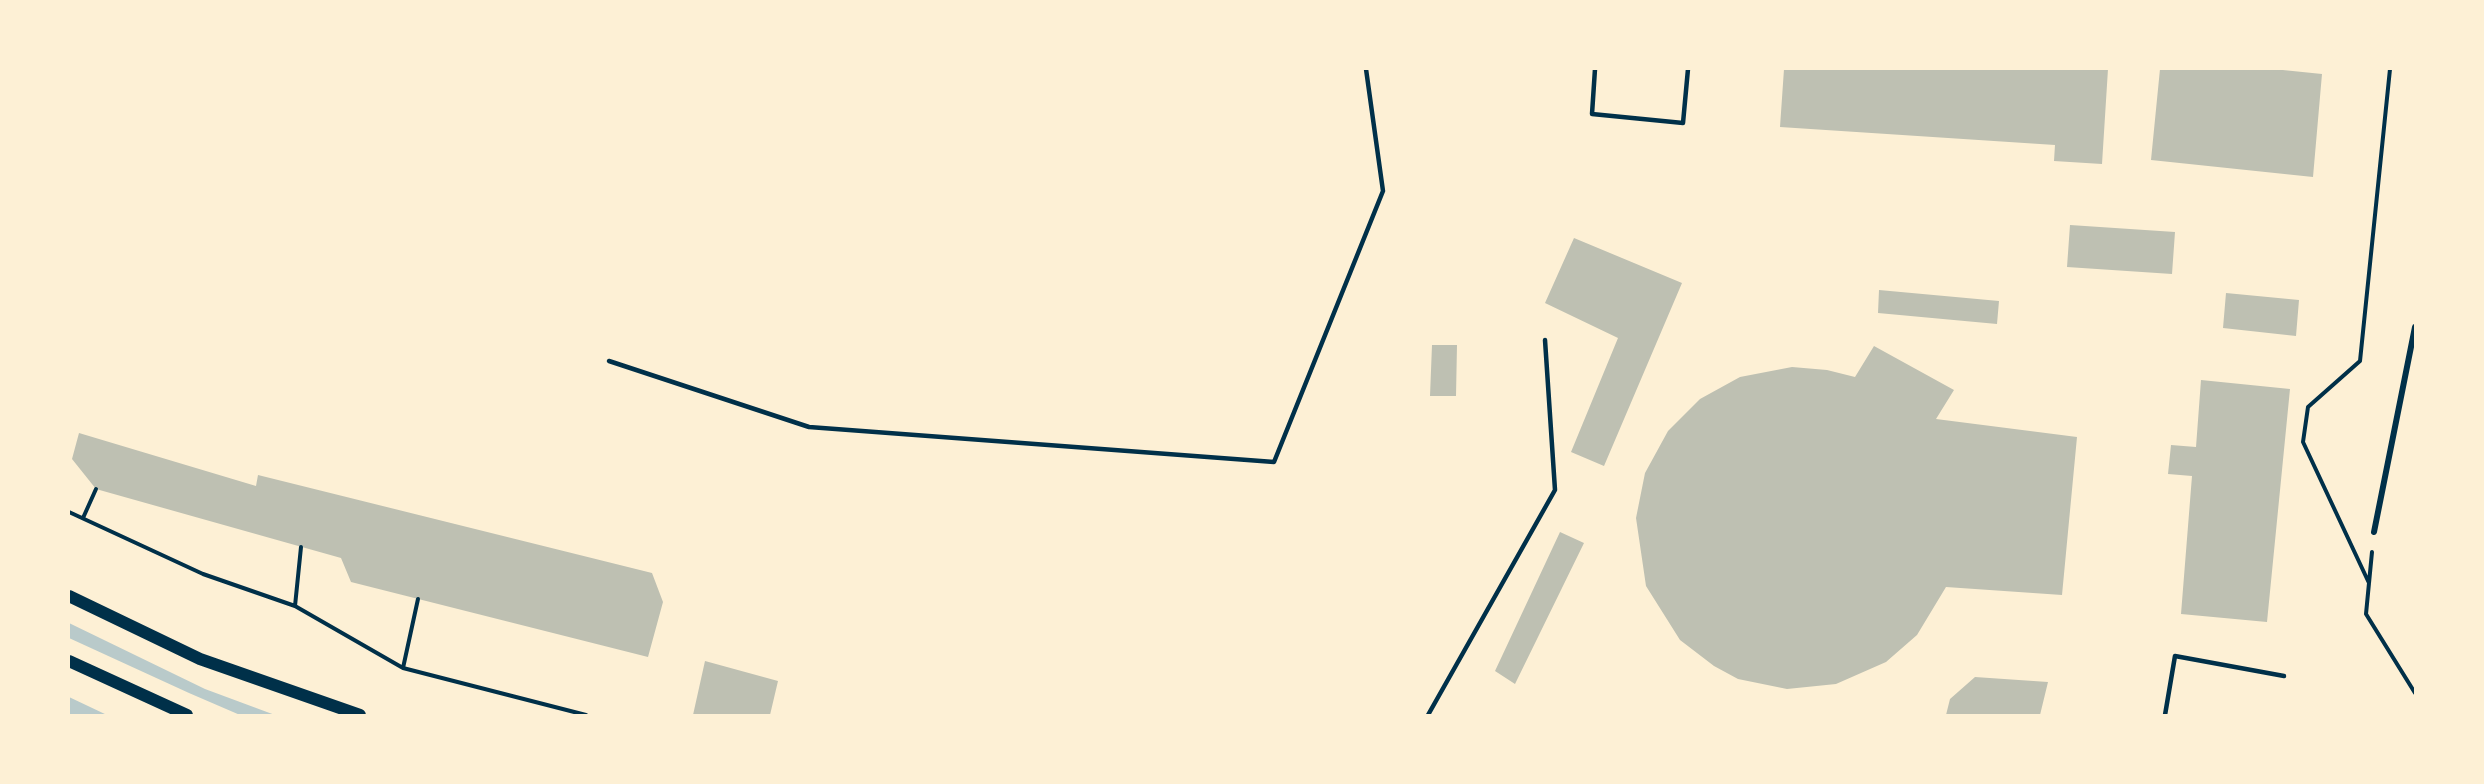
<!DOCTYPE html>
<style>
body{margin:0}
#map{position:relative;width:2484px;height:784px;overflow:hidden;background:#fdf0d5;font-family:"Work Sans",sans-serif}
canvas{display:block}
.frame{position:absolute;inset:0;border:70px solid #fdf0d5;pointer-events:none}
</style>
<div id="map">
<canvas width="2484" height="784"></canvas>
<div class="frame"></div>
</div>
<script>
const c = document.querySelector('canvas').getContext('2d');
c.lineJoin = 'round';
function fill(path, color) {
  c.fillStyle = color;
  c.fill(path, 'evenodd');
}
function toPath(rows) {
  const path = new Path2D();
  for (const r of rows) {
    path.moveTo(r[0], r[1]);
    for (let i = 2; i < r.length; i += 2) path.lineTo(r[i], r[i + 1]);
  }
  return path;
}
function trace(path, color, width, dash) {
  c.strokeStyle = color;
  c.lineWidth = width;
  c.lineCap = dash ? 'butt' : 'round';
  c.setLineDash(dash || []);
  c.stroke(path);
}
const green = toPath([
 [69,623,205,689,275,715,240,715,189,693,69,638],
 [69,697,107,715,69,715]
]);
const building = toPath([
 [1784,69,2108,69,2102,164,2054,161,2055,145,1780,127],
 [2160,69,2273,69,2322,74,2313,177,2151,160],
 [2070,225,2175,232,2172,274,2067,267],
 [1574,238,1682,283,1604,466,1571,452,1618,338,1545,303],
 [1879,290,1999,301,1997,324,1878,313],
 [2226,293,2299,300,2296,336,2223,328],
 [1432,345,1457,345,1456,396,1430,396],
 [1874,346,1954,390,1936,419,2077,437,2062,595,1946,587,1917,635,1886,662,1836,684,1787,689,1738,679,1714,666,1680,640,1646,586,1636,518,1645,473,1668,431,1700,399,1740,377,1792,367,1827,370,1855,377],
 [2201,380,2290,389,2267,622,2181,614,2192,476,2168,474,2171,445,2196,447],
 [79,433,256,486,258,475,652,573,663,602,648,657,351,582,341,558,96,489,72,459],
 [1560,532,1584,543,1515,684,1495,671],
 [705,661,778,681,770,715,693,715],
 [1975,677,2048,682,2040,715,1946,715,1950,699]
]);
const path = toPath([
 [69,512,203,574,295,606,403,668,586,715],
 [83,518,96,489],
 [2372,552,2366,614,2415,693],
 [2369,583,2303,442,2308,407,2360,361,2390,69],
 [295,606,301,547],
 [403,668,418,599]
]);
const service = toPath([
 [1595,69,1592,114,1683,123,1688,69],
 [609,361,809,427,1274,462,1383,191,1366,69],
 [1428,715,1555,490,1545,340],
 [2165,715,2175,656,2284,676]
]);
const minor = toPath([
 [2374,532,2415,327]
]);
const secondary = toPath([
 [69,596,200,659,360,715],
 [69,661,187,715]
]);
fill(green, '#b9caca');
fill(building, '#bec0b2');
trace(path, '#003049', 4);
trace(service, '#003049', 4.5);
trace(minor, '#003049', 6);
trace(secondary, '#003049', 12);
</script>
